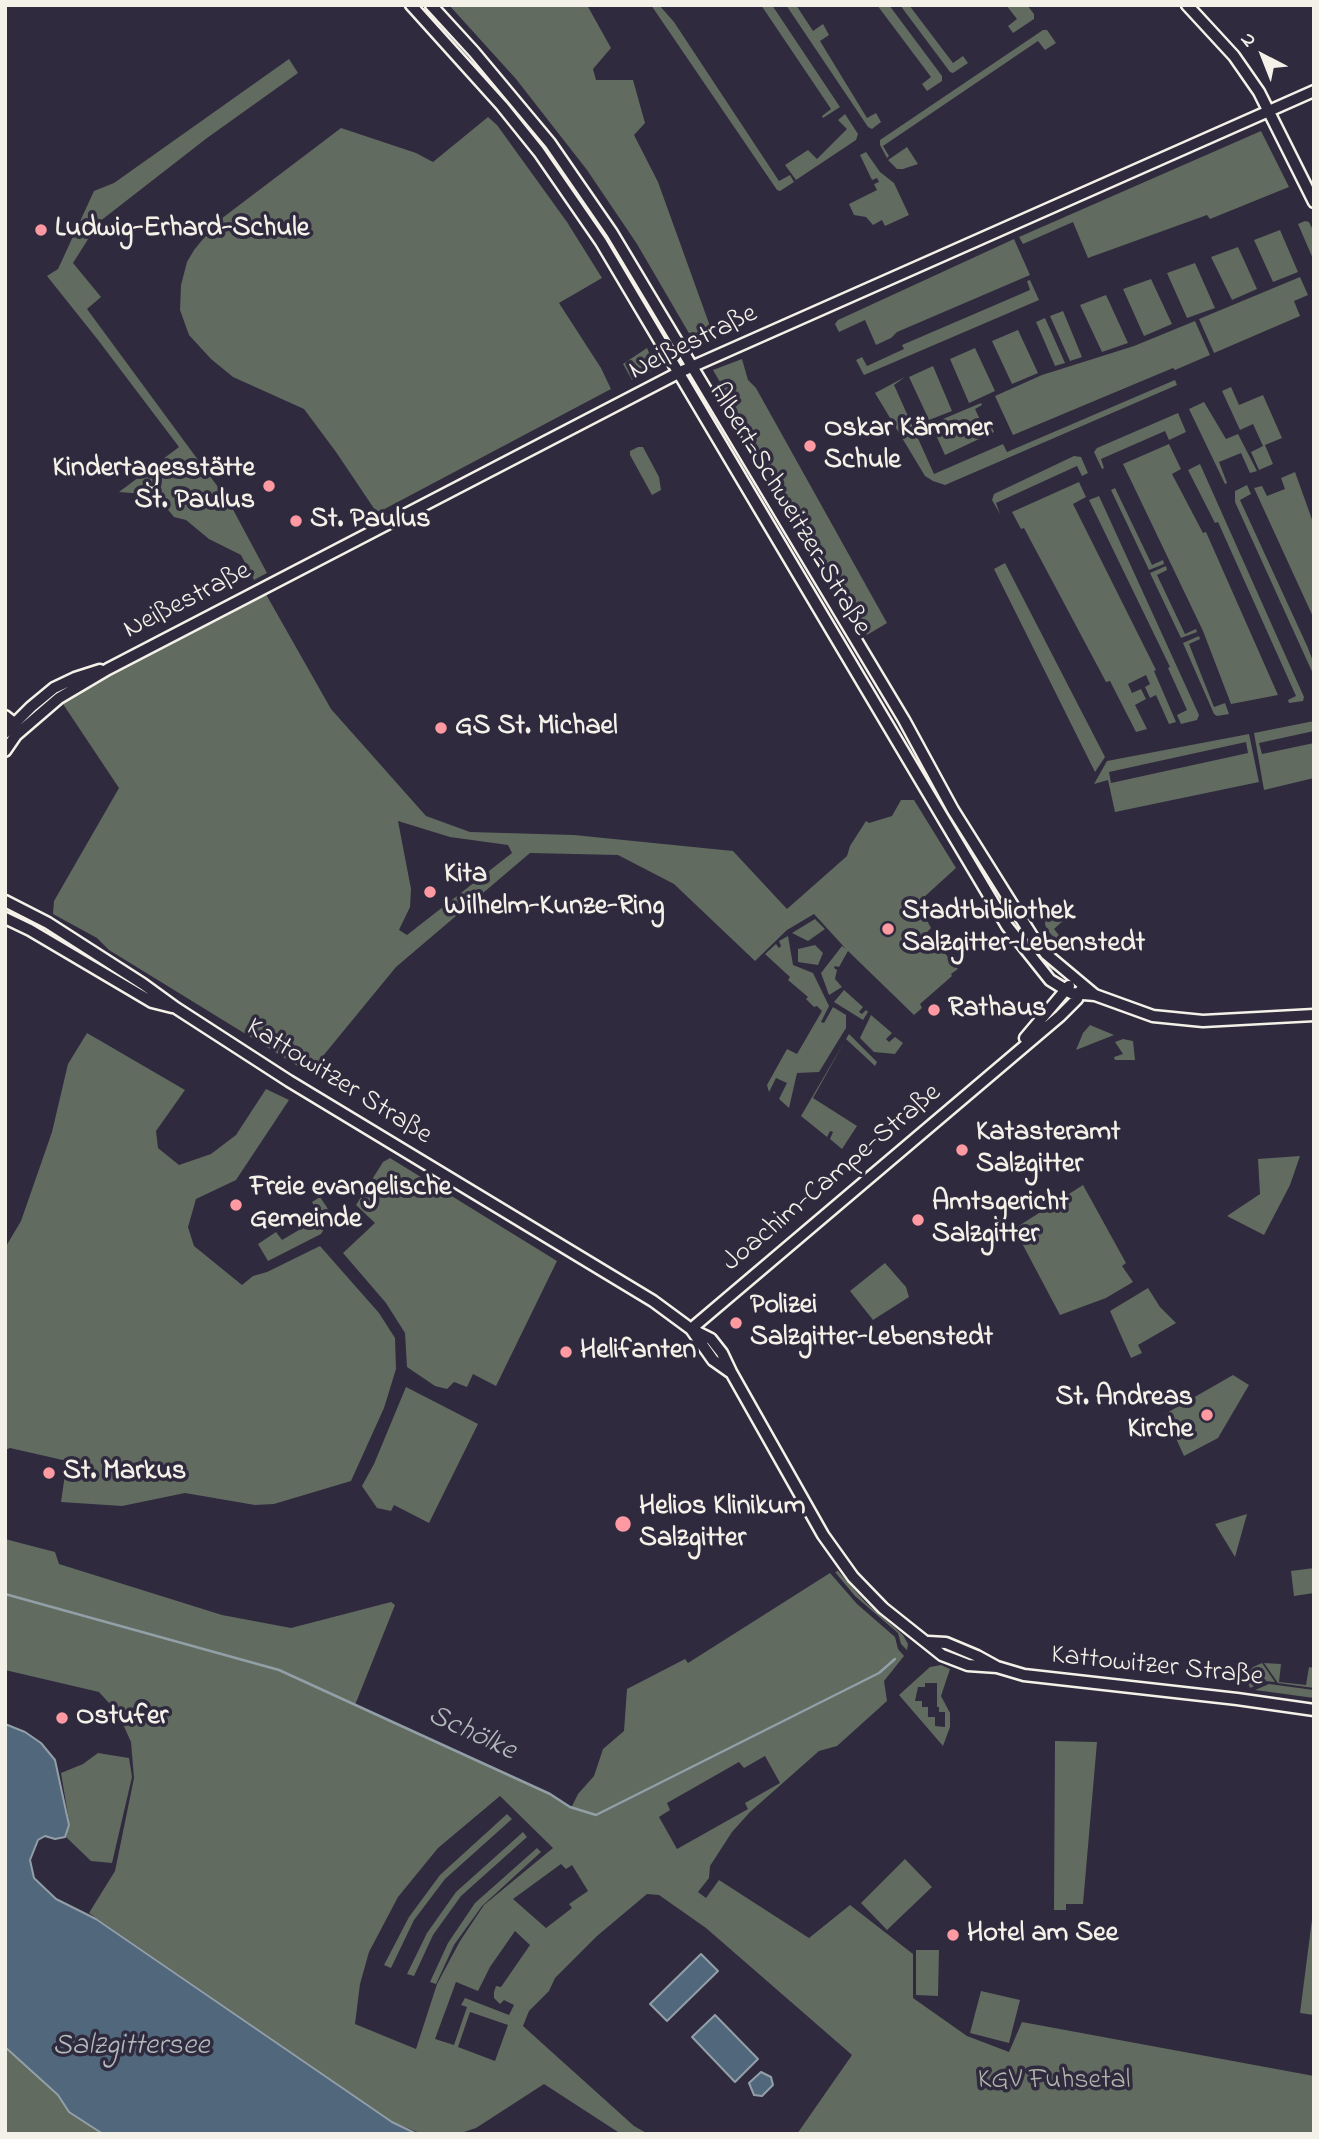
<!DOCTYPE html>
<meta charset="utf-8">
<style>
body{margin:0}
#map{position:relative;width:1319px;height:2139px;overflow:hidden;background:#2f2a3d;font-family:"Indie Flower",sans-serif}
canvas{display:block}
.frame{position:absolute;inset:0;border:7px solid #f4f1e8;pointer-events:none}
.north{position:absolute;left:1228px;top:21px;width:70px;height:70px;-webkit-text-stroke:5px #2f2a3d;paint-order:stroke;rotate:318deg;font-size:19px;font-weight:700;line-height:28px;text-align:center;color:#f4f1e8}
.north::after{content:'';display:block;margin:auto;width:24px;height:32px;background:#f4f1e8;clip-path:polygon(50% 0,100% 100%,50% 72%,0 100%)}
</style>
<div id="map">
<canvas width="1319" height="2139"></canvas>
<div class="frame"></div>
<div class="north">N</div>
</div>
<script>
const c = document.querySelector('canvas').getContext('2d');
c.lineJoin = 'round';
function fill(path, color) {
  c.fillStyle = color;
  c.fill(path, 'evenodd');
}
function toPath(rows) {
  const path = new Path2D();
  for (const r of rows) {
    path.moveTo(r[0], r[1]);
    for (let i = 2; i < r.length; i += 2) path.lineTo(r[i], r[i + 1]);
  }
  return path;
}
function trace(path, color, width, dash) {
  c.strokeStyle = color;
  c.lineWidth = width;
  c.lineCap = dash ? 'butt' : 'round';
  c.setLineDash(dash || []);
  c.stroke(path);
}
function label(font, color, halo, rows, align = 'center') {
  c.font = font + ' "Indie Flower",sans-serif';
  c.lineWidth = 7;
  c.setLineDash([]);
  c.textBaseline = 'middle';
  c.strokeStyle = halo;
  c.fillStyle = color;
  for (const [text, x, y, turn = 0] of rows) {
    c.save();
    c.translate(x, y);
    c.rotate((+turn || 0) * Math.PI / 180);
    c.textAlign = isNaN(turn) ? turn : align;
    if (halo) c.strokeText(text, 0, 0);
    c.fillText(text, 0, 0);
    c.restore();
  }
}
const green = toPath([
 [449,5,587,5,611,48,593,69,596,80,633,80,645,123,634,135,658,182,715,340,697,347,637,244,587,170,516,79],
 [651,5,659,5,674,22,779,181,790,175,794,182,780,191,777,190],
 [761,5,772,5,840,107,823,118,822,116,831,109],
 [786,5,796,5,813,31,823,24,829,35,820,41,867,118,876,113,881,122,872,129,868,127],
 [877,5,889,5,942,76,942,81,927,91,922,84,931,77],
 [900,5,909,5,953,63,963,56,968,63,953,73,950,72],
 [1006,5,1027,5,1034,14,1034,19,1013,33,1008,26,1017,19],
 [1043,30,1047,30,1056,43,1045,50,1038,41,883,146,889,156,887,158,880,145,880,140],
 [289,59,298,73,207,138,99,222,73,263,101,297,87,309,229,502,267,573,254,580,241,555,209,539,186,520,174,517,156,495,119,492,179,447,98,340,47,276,58,269,94,191,114,183],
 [845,114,858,134,856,140,796,180,785,165,808,150,817,159,847,129,838,120],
 [488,117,497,125,567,222,602,278,559,303,601,368,611,389,377,513,336,452,304,409,233,377,211,359,189,335,180,310,181,285,187,262,194,250,217,222,341,128,416,153,433,162],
 [1261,131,1289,187,1284,189,1210,219,1207,215,1088,258,1073,222,1023,244,1019,237],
 [907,147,918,164,903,169,897,169,888,160],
 [866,152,880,172,894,183,909,215,885,226,882,220,873,225,866,217,854,215,849,204,877,190,874,184,879,182,877,178,872,180,860,155],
 [1305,221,1309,222,1314,232,1314,261,1298,224],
 [1280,230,1298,272,1273,282,1254,240],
 [1014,239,1030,275,897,332,891,338,876,345,865,320,839,332,835,324,838,320],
 [1238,247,1257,289,1232,300,1211,257],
 [1195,263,1215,308,1187,318,1167,273],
 [1300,277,1308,295,1294,301,1300,316,1214,353,1199,319],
 [1151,279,1172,324,1144,336,1123,289],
 [1030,280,1039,300,864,375,856,360,862,357,867,366,904,349,902,345,1030,290,1027,281],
 [1106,295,1128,343,1102,352,1080,305],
 [1063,311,1082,357,1070,361,1050,316],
 [1045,318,1065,363,1055,366,1040,331,1036,322],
 [1195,321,1210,355,1175,370,1173,368,1013,435,995,396,1042,375,1134,346],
 [1018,330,1038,373,1012,384,992,341],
 [647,348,655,366,650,372,632,380,623,364],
 [975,348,995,391,969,403,950,359],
 [742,359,748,380,756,388,887,623,867,635,713,370],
 [933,366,952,411,929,420,909,377],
 [905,377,894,385,934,474,1003,444,1007,452,1175,380,1177,385,945,485,933,481,925,476,875,393],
 [1231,387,1239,405,1263,395,1282,438,1265,445,1273,464,1259,470,1251,452,1263,446,1253,424,1240,430,1222,391],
 [1204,402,1226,439,1238,434,1257,471,1250,473,1241,453,1219,462,1227,483,1225,484,1189,409],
 [981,403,982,405,975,409,985,430,992,427,994,432,945,455,931,424],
 [1178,413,1186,432,1169,440,1165,431,1101,459,1104,468,1102,469,1094,452,1097,448],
 [1169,444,1181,469,1172,474,1203,533,1206,532,1278,695,1231,704,1203,631,1123,464],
 [638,447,643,447,659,477,661,490,652,495,630,455,630,451],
 [1074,456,1081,457,1088,473,1082,476,1077,466,996,503,1000,514,992,500,994,494],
 [1200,464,1304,697,1303,701,1289,703,1288,700,1296,696,1218,522,1215,523,1188,470],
 [1295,472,1314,525,1314,619,1254,488,1262,486,1267,496,1285,489,1281,478],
 [1079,482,1086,497,1073,504,1156,670,1154,671,1176,722,1169,724,1156,695,1150,698,1145,687,1150,684,1146,675,1128,684,1132,693,1141,689,1146,699,1135,705,1147,729,1136,732,1110,681,1106,682,1024,528,1021,529,1012,512],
 [1247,485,1251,494,1240,500,1308,648,1314,664,1314,676,1235,502,1235,491],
 [1115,488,1152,565,1163,560,1164,564,1149,570,1111,490],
 [1099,496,1199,715,1197,720,1181,724,1177,715,1187,710,1168,668,1170,667,1089,500],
 [1005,563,1105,757,1095,772,994,569],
 [1166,566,1167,570,1157,575,1185,634,1196,629,1197,632,1181,638,1150,573],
 [263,589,331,709,426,816,470,832,574,835,733,851,787,909,847,856,850,846,866,821,869,823,892,816,901,800,914,800,956,868,923,898,927,904,924,915,931,928,927,932,958,969,951,974,952,976,920,1004,922,1008,914,1015,848,951,839,967,835,966,834,968,837,970,835,979,842,987,829,995,821,973,842,946,846,949,814,914,787,930,755,961,674,884,618,855,530,853,396,967,309,1073,109,950,97,938,53,914,54,901,119,788,59,698],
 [398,821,450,837,508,845,512,853,407,935,399,930,410,907,411,889],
 [1199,636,1200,639,1189,644,1214,707,1225,703,1229,714,1217,716,1214,714,1183,643],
 [1314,721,1314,731,1259,743,1262,754,1314,743,1314,778,1264,790,1254,733],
 [1249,734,1259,782,1115,812,1108,780,1094,784,1107,761],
 [1246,742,1248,753,1111,783,1109,772],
 [1000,904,1011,908,1056,967,1051,972,1021,938],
 [1056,910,1059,911,1066,918,1054,929,1071,950,1068,952,1047,930,1045,924,1046,918],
 [815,919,825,929,808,941,792,933],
 [788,936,793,965,813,973,829,1006,821,1022,824,1023,833,1007,846,1015,846,1028,819,1072,797,1073,789,1108,779,1099,787,1083,776,1078,769,1092,767,1085,787,1049,797,1054,822,1011,817,1006,814,1007,806,999,808,997,788,980,790,977,765,954,776,944,779,948,781,946,779,941],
 [815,945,823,953,818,965,798,962,798,949],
 [844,990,863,1007,859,1012,862,1014,866,1010,868,1012,863,1020,834,1002],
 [871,1015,892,1033,886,1039,889,1042,895,1037,903,1043,895,1054,874,1052,860,1038],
 [1090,1025,1114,1035,1076,1050,1083,1033],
 [87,1033,185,1090,156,1131,158,1148,179,1165,211,1154,236,1135,266,1089,289,1100,236,1180,196,1199,188,1227,194,1246,242,1285,253,1276,267,1272,320,1246,379,1313,395,1338,396,1369,384,1408,351,1481,274,1504,255,1505,185,1493,122,1506,61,1502,67,1461,10,1448,5,1450,5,1248,21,1221,52,1132,68,1064],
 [849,1034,877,1062,875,1066,846,1039,813,1098,857,1126,842,1149,830,1139,833,1132,830,1131,827,1137,801,1116],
 [1123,1039,1133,1041,1135,1060,1115,1060,1114,1057,1123,1054,1115,1042],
 [1300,1156,1290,1185,1264,1235,1227,1216,1260,1194,1258,1159],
 [390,1158,557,1261,496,1386,473,1374,467,1387,454,1382,447,1389,435,1386,407,1367,405,1333,386,1303,343,1253,375,1223,356,1205,383,1162],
 [1083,1185,1126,1263,1122,1266,1133,1282,1106,1298,1060,1315,1016,1232,1017,1227],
 [320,1197,332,1215,321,1234,268,1261,258,1244,276,1232,282,1240,321,1217,312,1202],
 [885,1263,906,1287,909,1297,873,1320,850,1291],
 [1148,1288,1160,1307,1176,1323,1138,1345,1142,1353,1131,1358,1110,1311],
 [1233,1375,1249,1385,1218,1438,1184,1456,1165,1414],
 [406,1387,478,1424,429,1523,394,1505,391,1511,377,1508,362,1486,374,1464],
 [1247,1514,1235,1557,1215,1524],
 [5,1539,55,1552,59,1564,222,1615,291,1628,391,1602,395,1605,355,1705,550,1795,571,1808,578,1794,594,1776,603,1749,624,1731,627,1689,685,1659,688,1663,830,1573,857,1604,895,1637,898,1649,904,1656,884,1681,887,1701,837,1746,819,1751,750,1812,732,1832,710,1866,709,1878,698,1892,706,1898,719,1880,809,1938,850,1905,913,1954,913,1998,967,2036,1009,2052,1022,2022,1314,2076,1314,2134,797,2134,852,2055,706,1928,659,1895,647,1894,597,1936,555,1978,549,1991,529,2011,523,2026,634,2126,648,2134,621,2134,544,2084,476,2128,458,2134,422,2134,393,2122,89,1913,115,1871,134,1778,131,1742,118,1713,99,1692,5,1670],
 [765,1756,780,1783,745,1803,748,1809,677,1849,659,1817,670,1810,667,1803,739,1762,744,1768],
 [500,1796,553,1848,484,1905,460,1941,437,1984,416,2049,355,2024,360,1984,369,1952,398,1897,438,1848],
 [561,1864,566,1869,572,1865,588,1891,569,1904,572,1908,546,1928,513,1899],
 [515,1931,530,1945,501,1987,496,1986,494,1992,494,1998,500,2004,504,2000,514,2005,509,2015,465,1998,461,2005,467,2007,454,2045,435,2039,456,1982,478,1991,490,1967],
 [470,2012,508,2025,495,2061,458,2047],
 [1314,1568,1314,1593,1294,1596,1291,1571],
 [838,1571,865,1602,903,1635,908,1644,907,1650,901,1644,898,1633,855,1596,835,1572],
 [1262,1663,1275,1682,1265,1681,1250,1688,1247,1680,1248,1673,1253,1667],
 [1264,1663,1281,1664,1279,1682,1306,1685,1309,1667,1314,1668,1314,1688,1278,1683],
 [941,1665,950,1669,941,1696,950,1713,950,1727,943,1746,899,1695,930,1667],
 [925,1683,937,1683,937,1707,939,1707,939,1712,945,1712,945,1727,935,1726,935,1717,928,1717,928,1707,922,1707,922,1701,915,1701,918,1687,925,1687],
 [1269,1684,1314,1690,1314,1698,1255,1690],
 [1055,1741,1097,1742,1083,1904,1066,1904,1066,1910,1054,1910],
 [98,1753,129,1758,132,1777,112,1863,91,1861,66,1837,69,1821,61,1773,83,1764],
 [507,1814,512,1819,445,1879,414,1920,391,1968,384,1965,409,1917,440,1875],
 [523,1832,527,1837,461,1896,433,1935,414,1976,407,1974,427,1933,456,1892],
 [537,1848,541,1852,482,1906,454,1945,436,1984,430,1982,448,1943,475,1903],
 [905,1859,932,1887,887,1930,861,1903],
 [1314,1904,1314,2015,1300,2013],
 [916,1950,939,1950,938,1996,916,1995],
 [981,1991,1020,2000,1009,2043,970,2033],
 [5,2047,58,2095,69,2112,103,2134,5,2134]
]);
const water = toPath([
 [5,1724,25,1732,41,1743,55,1760,69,1825,65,1837,55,1839,45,1836,38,1840,30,1860,34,1878,56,1899,96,1919,392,2122,417,2134,103,2134,69,2112,58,2095,5,2047,5,1724],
 [701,1954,718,1971,667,2021,650,2004,701,1954],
 [715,2015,758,2059,735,2082,692,2037,715,2015],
 [761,2072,771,2077,773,2085,762,2096,754,2095,749,2083,761,2072]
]);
const stream = toPath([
 [5,1594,279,1670,550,1794,570,1807,596,1815,879,1673,895,1659]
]);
const secondary = toPath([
 [411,5,502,106,539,152,601,242,1007,926,1050,980,1071,993,1095,995],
 [431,5,474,52,550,143,612,233,904,720,953,810,1032,936,1046,954,1095,995,1153,1016,1203,1021,1314,1015],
 [1187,5,1234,56,1259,92,1314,202],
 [5,716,14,723],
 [5,733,31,707,54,688,75,678,100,670],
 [5,751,16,735,59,698,108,669,680,372,1314,91],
 [5,901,48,923,143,984,176,1008,289,1081,653,1301,691,1329,711,1339,722,1353,731,1372,823,1535,853,1577,883,1608,942,1655,968,1665,997,1667],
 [5,918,30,930,152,1002,172,1007],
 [1025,1038,1069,986],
 [691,1329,1060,1016,1077,999,1081,990],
 [691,1329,713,1360,730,1372],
 [928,1642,946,1643,977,1656,997,1667,1024,1675,1237,1699,1314,1710]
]);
const markers = [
 [41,230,7,"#ff9aa2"],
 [810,446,7,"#ff9aa2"],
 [269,486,7,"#ff9aa2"],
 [296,521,7,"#ff9aa2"],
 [441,728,7,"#ff9aa2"],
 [430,892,7,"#ff9aa2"],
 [888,929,7,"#ff9aa2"],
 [934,1010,7,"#ff9aa2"],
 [962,1150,7,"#ff9aa2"],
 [236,1205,7,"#ff9aa2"],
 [918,1220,7,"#ff9aa2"],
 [736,1323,7,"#ff9aa2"],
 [566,1352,7,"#ff9aa2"],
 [1207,1415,7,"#ff9aa2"],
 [49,1473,7,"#ff9aa2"],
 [623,1524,9,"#ff9aa2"],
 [62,1718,7,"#ff9aa2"],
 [953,1935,7,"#ff9aa2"]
];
const poiNames = [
 ["Ludwig-Erhard-Schule",55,230],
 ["Oskar Kämmer",824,430],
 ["Schule",824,462],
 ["Kindertagesstätte",255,470,"right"],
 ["St. Paulus",255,502,"right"],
 ["St. Paulus",310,521],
 ["GS St. Michael",455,728],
 ["Kita",444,876],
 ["Wilhelm-Kunze-Ring",444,908],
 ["Stadtbibliothek",902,913],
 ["Salzgitter-Lebenstedt",902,945],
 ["Rathaus",948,1010],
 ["Katasteramt",976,1134],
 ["Salzgitter",976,1166],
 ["Freie evangelische",250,1189],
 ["Gemeinde",250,1221],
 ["Amtsgericht",932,1204],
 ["Salzgitter",932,1236],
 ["Polizei",750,1307],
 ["Salzgitter-Lebenstedt",750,1339],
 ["Helifanten",580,1352],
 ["St. Andreas",1193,1399,"right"],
 ["Kirche",1193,1431,"right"],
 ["St. Markus",63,1473],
 ["Helios Klinikum",639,1508],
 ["Salzgitter",639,1540],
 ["Ostufer",76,1718],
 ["Hotel am See",967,1935]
];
const streetNames = [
 ["Neißestraße",694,344,-26],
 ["Albert-Schweitzer-Straße",788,510,59],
 ["Neißestraße",188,602,-27],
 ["Kattowitzer Straße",338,1083,32],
 ["Joachim-Campe-Straße",833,1179,-40],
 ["Kattowitzer Straße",1157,1668,6]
];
const parkNames = [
 ["KGV Fuhsetal",1054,2082]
];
const waterNames = [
 ["Schölke",471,1735,25],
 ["Salzgittersee",131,2048]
];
fill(green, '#616b60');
fill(water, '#51687c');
trace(water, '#929fa7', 2);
trace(stream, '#929fa7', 2.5);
trace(secondary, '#f4f1e8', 15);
trace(secondary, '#2f2a3d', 10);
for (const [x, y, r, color] of markers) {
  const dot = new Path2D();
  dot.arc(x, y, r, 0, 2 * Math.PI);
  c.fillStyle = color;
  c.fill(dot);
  trace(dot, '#2f2a3d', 2.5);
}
label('bold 28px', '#f4f1e8', '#2f2a3d', poiNames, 'left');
label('28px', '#f4f1e8', '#2f2a3d', streetNames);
label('28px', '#b2b5ab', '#2f2a3d', parkNames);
label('italic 30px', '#b3babd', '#2f2a3d', waterNames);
</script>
